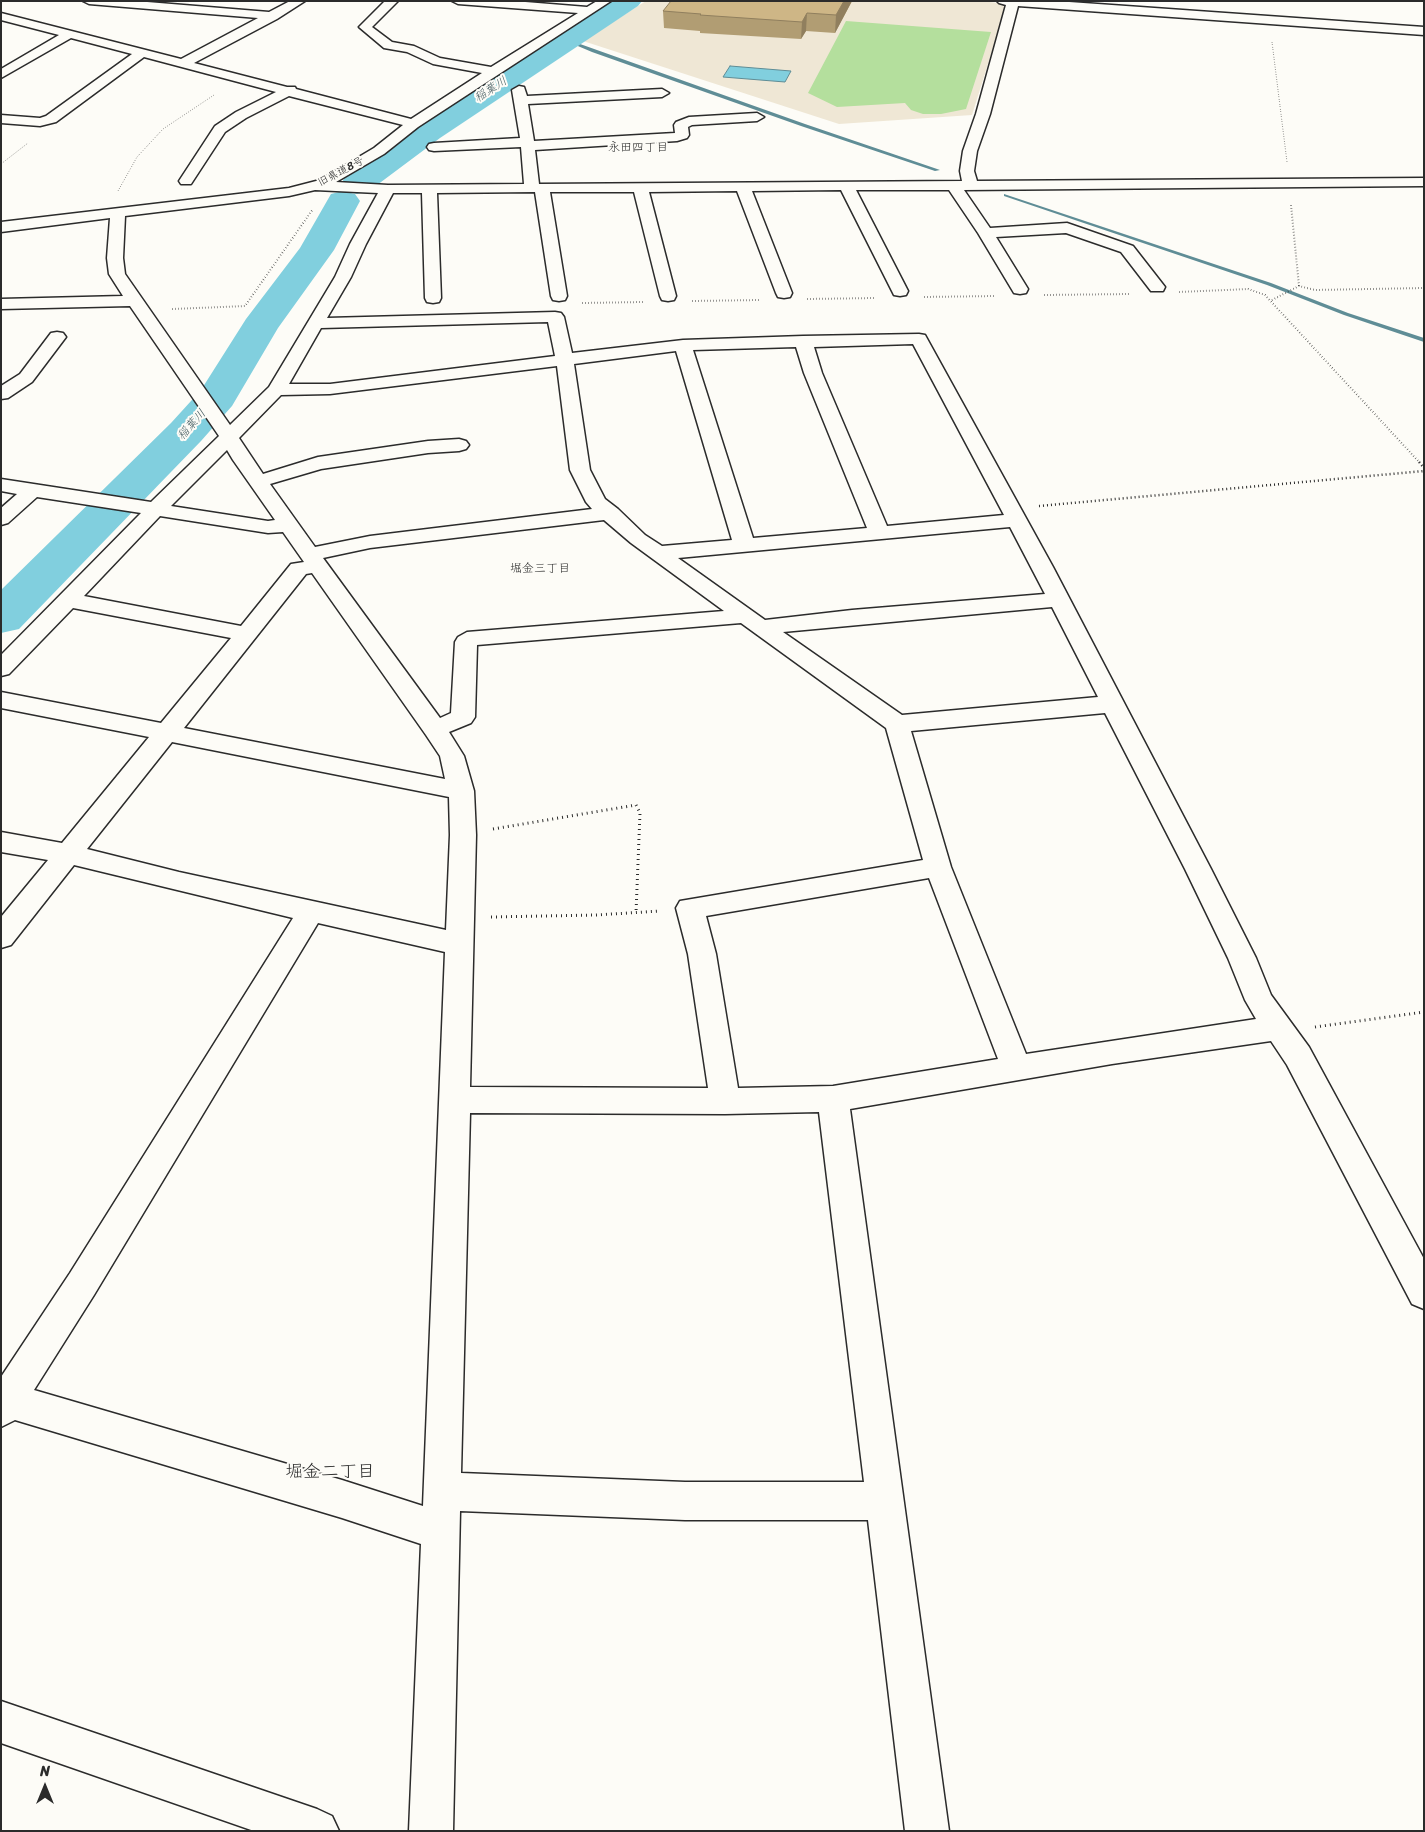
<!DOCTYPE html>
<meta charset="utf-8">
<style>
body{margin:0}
#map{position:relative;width:1425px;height:1832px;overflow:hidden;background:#fdfcf7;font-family:Sriracha,sans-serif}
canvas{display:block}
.frame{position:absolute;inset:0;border:2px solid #2b2b2b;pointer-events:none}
.north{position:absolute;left:20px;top:1762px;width:50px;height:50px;-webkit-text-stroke:4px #fdfcf7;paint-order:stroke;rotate:0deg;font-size:14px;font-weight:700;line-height:20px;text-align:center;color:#2b2b2b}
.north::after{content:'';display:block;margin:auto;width:18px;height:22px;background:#2b2b2b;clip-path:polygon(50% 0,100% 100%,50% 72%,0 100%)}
</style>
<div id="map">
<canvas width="1425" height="1832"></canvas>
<div class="frame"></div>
<div class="north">N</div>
</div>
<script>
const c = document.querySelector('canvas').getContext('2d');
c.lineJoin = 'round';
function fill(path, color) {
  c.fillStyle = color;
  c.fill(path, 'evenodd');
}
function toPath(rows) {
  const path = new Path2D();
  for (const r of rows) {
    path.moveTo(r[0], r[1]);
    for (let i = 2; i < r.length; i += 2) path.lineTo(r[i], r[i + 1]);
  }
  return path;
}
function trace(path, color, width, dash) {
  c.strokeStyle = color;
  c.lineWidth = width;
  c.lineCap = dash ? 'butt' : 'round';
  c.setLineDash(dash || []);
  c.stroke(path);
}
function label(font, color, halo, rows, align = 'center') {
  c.font = font + ' Sriracha,"Klee One",sans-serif';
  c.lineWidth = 4;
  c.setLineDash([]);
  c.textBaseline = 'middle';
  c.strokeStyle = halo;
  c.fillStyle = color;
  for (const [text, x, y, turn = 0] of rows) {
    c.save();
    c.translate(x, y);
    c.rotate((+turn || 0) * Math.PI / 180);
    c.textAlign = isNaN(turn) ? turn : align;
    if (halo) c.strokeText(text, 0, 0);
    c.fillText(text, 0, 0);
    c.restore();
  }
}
const built = toPath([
 [646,1,980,1,999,3,1006,6,972,115,839,124,583,41]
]);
const green = toPath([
 [846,21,991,32,966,109,941,114,923,114,911,110,905,103,837,107,808,93]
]);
const water = toPath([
 [730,66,791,71,785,82,723,77,730,66]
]);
const stream = toPath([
 [566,39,805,124,940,170,935,171,801,126,592,52,566,41,566,39],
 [1004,194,1271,283,1348,313,1424,338,1424,342,1344,315,1267,285,1004,196,1004,194]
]);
const river = toPath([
 [610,1,642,1,638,6,440,138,369,191,357,194,345,191,341,184,345,177,418,124,610,1],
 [343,191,355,194,360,201,334,250,278,328,232,406,201,441,19,629,1,633,1,590,171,423,201,390,246,319,300,248,331,194,343,191]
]);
const pathFar3 = toPath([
 [1272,42,1287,162],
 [1,164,28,143],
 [118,191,137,157,163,129,214,95]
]);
const pathFar2 = toPath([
 [1291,205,1299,286],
 [1179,292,1248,289,1265,295,1420,463],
 [1044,295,1130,294],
 [924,297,995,296],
 [807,299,875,298],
 [1272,300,1299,286,1315,290,1424,288],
 [692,301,760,300],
 [582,303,643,302],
 [172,309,245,306,313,209]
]);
const pathFar1 = toPath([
 [1419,462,1424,468],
 [1039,506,1424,471]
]);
const path = toPath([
 [493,829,636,805,640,813,636,913],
 [491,917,596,915,660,911],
 [1315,1027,1424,1012]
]);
const minor = toPath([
 [83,1,135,1,269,12,290,1,305,1,277,19,194,63,287,87,295,87,296,89,411,119,482,73,433,64,407,52,384,48,359,27,385,1,398,1,372,27,392,42,414,46,440,58,491,67,578,13,458,4,452,1,513,1,587,7,597,1,611,1,418,127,384,154,336,182,388,185,524,184,521,147,434,151,429,150,427,147,429,144,434,143,520,138,512,90,519,86,524,87,527,96,662,89,669,93,662,97,528,104,534,141,675,133,674,125,676,122,689,117,757,113,764,117,757,121,692,125,688,127,689,135,687,138,677,141,535,150,539,184,962,181,960,171,963,151,976,114,1006,5,999,3,997,1,1055,1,1424,27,1424,35,1018,6,990,114,977,151,974,171,977,181,1424,178,1424,186,964,190,990,228,1067,223,1133,246,1165,287,1163,291,1151,291,1121,252,1066,233,996,237,1028,289,1026,293,1020,294,1014,293,978,233,949,190,856,190,908,291,906,295,900,296,894,295,892,291,841,190,752,191,792,293,790,297,784,298,778,297,776,293,737,191,649,192,676,296,674,300,668,301,662,300,660,296,634,192,550,192,567,296,565,300,559,301,553,300,551,296,535,192,437,193,441,298,439,302,433,303,427,302,425,298,422,193,393,193,366,244,351,277,327,318,555,312,561,313,564,317,572,353,683,340,803,336,919,334,925,335,1053,567,1211,869,1256,958,1271,995,1309,1047,1424,1259,1424,1309,1412,1304,1287,1065,1271,1041,1112,1064,850,1109,949,1831,905,1831,868,1520,685,1520,460,1511,453,1831,409,1831,421,1544,342,1518,15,1420,1,1427,1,1377,70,1273,293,918,74,865,11,945,1,948,1,917,48,860,1,852,1,832,62,843,149,737,1,708,1,692,161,723,231,638,73,608,9,674,1,676,1,655,141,513,37,497,8,523,1,525,1,508,17,494,1,491,1,479,151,502,219,436,130,306,1,309,1,299,123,296,109,274,107,258,110,218,1,232,1,222,289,188,320,180,374,148,403,125,289,96,246,118,225,132,191,184,181,184,179,181,215,126,236,112,276,92,144,57,56,122,40,126,1,123,1,115,40,118,46,116,132,54,71,38,1,78,1,69,59,35,1,20,1,13,181,59,258,18,89,4,83,1],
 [315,190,378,193,350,244,335,277,269,387,230,425,125,274,123,258,125,216,289,196,315,190],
 [548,322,555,356,330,384,289,384,321,328,548,322],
 [913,344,1004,515,887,526,822,373,814,347,913,344],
 [796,347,804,373,867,528,753,538,693,350,796,347],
 [676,351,732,540,662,546,645,535,618,509,605,499,590,470,574,364,676,351],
 [557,366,570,470,586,502,592,509,370,536,315,547,270,484,321,469,428,453,459,451,466,449,469,445,466,441,459,439,428,441,318,457,263,474,239,438,281,395,330,394,557,366],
 [227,450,233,460,275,520,268,521,171,506,227,450],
 [160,516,268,533,283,532,304,562,291,564,241,626,84,596,160,516],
 [604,520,631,543,724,611,467,632,458,637,455,642,451,713,440,718,323,558,370,548,604,520],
 [1010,527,1045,594,852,610,765,620,678,558,1010,527],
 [312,573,426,735,440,756,445,779,184,728,306,574,312,573],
 [1052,607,1098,697,902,715,783,632,1052,607],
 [741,623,886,728,923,860,680,901,676,908,688,954,708,1088,470,1087,476,835,474,791,464,756,449,732,471,723,475,717,477,645,741,623],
 [1105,713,1185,869,1228,958,1245,1000,1256,1019,1026,1054,951,867,911,731,1105,713],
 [172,742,449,797,450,835,446,930,179,872,87,849,172,742],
 [929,878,998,1059,833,1086,738,1088,716,954,706,916,929,878],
 [318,923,445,952,423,1506,342,1480,34,1390,94,1295,318,923],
 [819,1112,864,1482,685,1482,461,1473,470,1113,725,1114,819,1112],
 [57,332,63,333,66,337,32,382,8,398,1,399,1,386,20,374,51,333,57,332],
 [1,1701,317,1809,332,1816,339,1831,254,1831,1,1743,1,1701]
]);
const wall = toPath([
 [852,1,835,33,806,31,801,39,700,33,700,31,664,28,663,11]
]);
const shadedWall = toPath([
 [844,1,852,1,835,33,836,15],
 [807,13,806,31,801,39,802,22]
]);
const building = toPath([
 [671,1,844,1,836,15,807,13,802,22,700,15,701,14,663,11,671,1]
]);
const farStreetnames = [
 ["旧県道8号",341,172,-28]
];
const farWaternames = [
 ["稲葉川",491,90,-33],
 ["稲葉川",192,425,-48]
];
const farNeighbourhoodnames = [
 ["永田四丁目",638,148],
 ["堀金三丁目",540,569]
];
const nearNeighbourhoodnames = [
 ["堀金二丁目",330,1472]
];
fill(built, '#efe7d5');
fill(green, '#b4df9d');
fill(water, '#81cfde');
trace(water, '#5f8d96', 1);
fill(stream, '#5f8d96');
fill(river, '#81cfde');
trace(minor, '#2b2b2b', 3);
trace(pathFar3, '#2b2b2b', 1, [0.5, 2]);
trace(pathFar2, '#2b2b2b', 2, [0.5, 2.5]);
trace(pathFar1, '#2b2b2b', 2.5, [1, 3]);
trace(path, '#2b2b2b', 3, [1, 4]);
fill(minor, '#fdfcf7');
fill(wall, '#b19d73');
fill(shadedWall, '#907f5e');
fill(building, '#ceb686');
trace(building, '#907f5e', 1);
label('11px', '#2b2b2b', '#fdfcf7', farStreetnames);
label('italic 12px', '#455c61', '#fdfcf7', farWaternames);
label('12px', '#2b2b2b', '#fdfcf7', farNeighbourhoodnames);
label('18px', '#2b2b2b', '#fdfcf7', nearNeighbourhoodnames);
</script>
